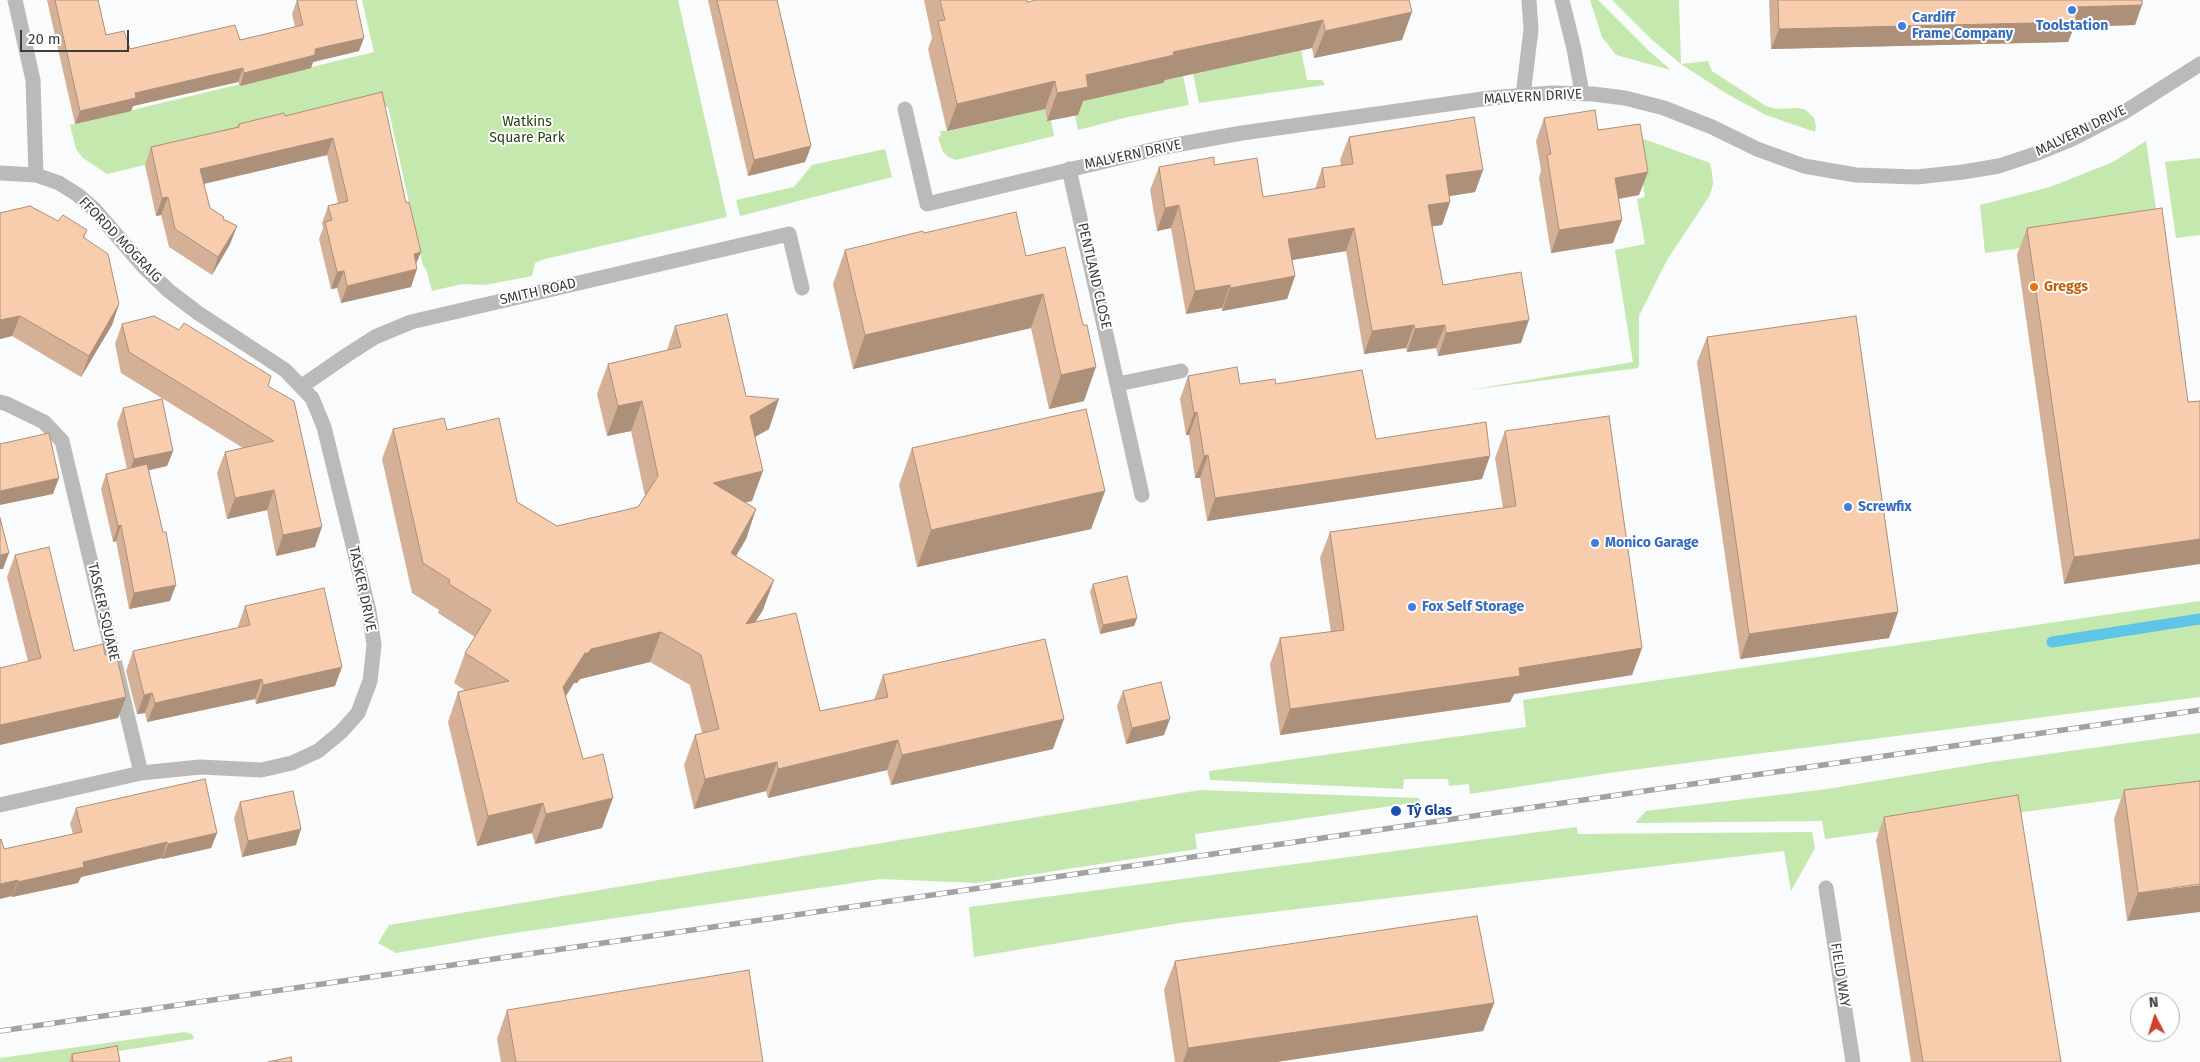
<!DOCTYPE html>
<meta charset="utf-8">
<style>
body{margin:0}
#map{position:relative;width:2200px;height:1062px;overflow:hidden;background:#f9fbfd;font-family:"Fira Sans",sans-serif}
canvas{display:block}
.north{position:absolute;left:2130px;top:992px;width:50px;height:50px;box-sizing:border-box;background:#fff;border:1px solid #b1b1b2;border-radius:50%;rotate:355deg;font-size:14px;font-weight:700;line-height:20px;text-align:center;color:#3c3d3e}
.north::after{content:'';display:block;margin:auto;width:18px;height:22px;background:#ce422e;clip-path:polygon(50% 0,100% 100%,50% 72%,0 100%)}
.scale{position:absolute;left:20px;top:30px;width:109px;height:22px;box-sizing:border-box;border:2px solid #3c3d3e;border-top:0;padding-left:6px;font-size:15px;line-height:18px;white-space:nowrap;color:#3c3d3e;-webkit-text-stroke:4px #fff;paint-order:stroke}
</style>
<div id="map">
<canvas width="2200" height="1062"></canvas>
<div class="north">N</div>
<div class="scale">20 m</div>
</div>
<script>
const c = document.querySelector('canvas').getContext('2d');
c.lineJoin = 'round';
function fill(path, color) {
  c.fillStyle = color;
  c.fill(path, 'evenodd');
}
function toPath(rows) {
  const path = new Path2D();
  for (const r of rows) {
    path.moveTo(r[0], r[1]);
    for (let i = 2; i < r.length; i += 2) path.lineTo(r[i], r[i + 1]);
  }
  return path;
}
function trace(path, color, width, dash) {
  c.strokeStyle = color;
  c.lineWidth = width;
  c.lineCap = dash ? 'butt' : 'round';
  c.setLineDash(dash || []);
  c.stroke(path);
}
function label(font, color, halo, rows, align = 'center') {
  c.font = font + ' "Fira Sans",sans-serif';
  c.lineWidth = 4;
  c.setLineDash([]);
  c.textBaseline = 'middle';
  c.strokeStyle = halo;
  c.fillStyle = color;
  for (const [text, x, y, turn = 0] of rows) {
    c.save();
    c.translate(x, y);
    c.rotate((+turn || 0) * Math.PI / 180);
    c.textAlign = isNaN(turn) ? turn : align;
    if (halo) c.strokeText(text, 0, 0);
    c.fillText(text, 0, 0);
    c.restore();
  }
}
const green = toPath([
 [362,0,678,0,727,217,545,259,535,263,532,276,485,285,462,284,432,291,426,269,423,266,388,107,107,174,83,158,76,149,70,125,374,52],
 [1590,0,1598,0,1649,51,1671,70,1616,55,1602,37],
 [1612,0,1679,0,1681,64,1708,61,1712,71,1766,106,1776,109,1799,108,1806,110,1814,118,1816,126,1815,132,1766,115,1727,94,1681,64,1650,38],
 [1301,50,1307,80,1322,80,1325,85,1199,103,1193,73],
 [1183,75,1189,105,1128,117,1078,130,1075,115,1078,114,1075,102,1163,83,1163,80],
 [1045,109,1047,121,1051,120,1054,136,956,160,948,157,943,152,938,137,941,136,940,131,948,131],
 [1597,129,1633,135,1710,163,1712,172,1713,184,1710,195,1667,260,1639,316,1639,366,1638,368,1470,390,1633,362,1615,250,1645,244,1637,199,1645,197,1635,141,1600,147],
 [2146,141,2159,229,1985,253,1980,205,2050,187,2113,162],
 [885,149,892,177,740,216,736,200,794,187,812,165],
 [2200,158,2200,235,2176,238,2165,162],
 [2200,601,2200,697,1616,772,1470,794,1469,784,1449,786,1448,779,1404,779,1403,789,1210,780,1209,771,1526,727,1523,700],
 [2200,733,2200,788,1825,839,1822,821,1635,823,1646,811,1827,789,1991,762],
 [1200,790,1419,798,1420,802,1195,834,1197,849,977,883,880,879,501,935,396,953,378,943,389,925],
 [1577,827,1578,834,1812,832,1815,848,1791,891,1784,851,1180,923,974,957,969,907],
 [184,1032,192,1034,194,1039,119,1051,120,1062,0,1062,0,1058]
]);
const stream = toPath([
 [2052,642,2200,619]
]);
const minor = toPath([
 [15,0,33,80,36,175],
 [1562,0,1574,49,1582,93],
 [1523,95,1531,30,1529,0],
 [905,109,927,204,1164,147,1242,133,1490,98,1552,93,1593,94,1625,98,1664,108,1712,127,1757,149,1804,166,1856,175,1917,177,1963,172,1999,166,2035,154,2072,139,2126,111,2200,64],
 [1069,169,1142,495],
 [0,173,36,175,59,183,78,195,94,209,144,267,169,291,198,313,285,370,312,398,324,427,369,611,374,645,370,681,358,713,341,732,318,751,292,763,261,770,200,767,141,773,0,805],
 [1118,384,1181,371],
 [302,386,347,355,375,337,411,322,789,234,802,288],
 [0,402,7,404,44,422,62,441,141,773],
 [1826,888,1853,1062]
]);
const rail = toPath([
 [0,1031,2200,710]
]);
const wall = toPath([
 [47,0,98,0,106,35,130,49,240,40,295,27,292,14,297,0,359,51,313,62,311,68,240,86,238,82,133,106,131,111,75,124],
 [708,0,777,0,811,146,805,162,748,176],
 [924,0,1027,0,1027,2,1409,0,1402,40,1314,58,1312,48,1165,80,1163,83,1083,101,1078,115,1047,121,1045,109,947,131,928,49,932,38],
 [1769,0,2142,0,2135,25,2074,27,2068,42,1771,49],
 [382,92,416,264,411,287,341,303,337,288,331,289,319,239,323,228,322,223,328,206,338,203,327,155,204,184,210,208,224,219,237,226,230,244,212,275,169,247,161,215,156,216,145,165,151,147,237,127,239,124,285,116],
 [1544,118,1598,130,1639,195,1618,199,1613,243,1551,253,1539,178,1541,170,1536,141],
 [1349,137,1483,170,1475,192,1449,196,1450,202,1442,225,1432,226,1443,285,1521,343,1438,356,1436,348,1407,352,1406,348,1364,354,1346,251,1292,260,1295,276,1287,299,1222,311,1222,308,1186,314,1171,228,1157,231,1150,190,1159,167,1214,165,1263,197,1315,189,1322,168,1341,166,1340,160],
 [58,221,87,230,84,238,119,304,112,325,81,377,12,336,0,339],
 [2027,228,2188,402,2064,584,2017,255],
 [924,233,1026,256,1065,247,1084,401,1049,409,1031,328,853,369,833,284,845,250],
 [122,324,268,386,315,547,276,556,267,510,227,519,217,473,225,452,243,448,121,373,115,344],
 [675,326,746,396,769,429,755,437,752,501,745,502,756,509,746,539,736,556,763,610,755,622,820,711,874,700,883,675,1053,749,891,785,887,770,768,798,766,791,694,809,684,765,695,735,702,733,690,685,650,662,580,679,577,683,574,683,566,696,602,828,535,844,532,833,477,846,448,722,458,692,466,691,454,683,465,653,475,637,438,613,439,610,412,593,382,459,393,429,447,430,517,502,557,526,638,507,645,496,631,431,607,436,597,394,608,364,667,350],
 [1707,337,1898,612,1889,638,1740,659,1697,362],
 [1188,376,1240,384,1276,384,1376,439,1482,479,1207,521,1200,478,1195,478,1189,435,1186,435,1180,399],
 [123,408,173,451,167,466,149,470,170,601,129,609,116,541,113,542,101,489,106,474,127,469,117,424],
 [1505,431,1642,648,1632,675,1514,694,1510,702,1280,735,1270,664,1280,638,1331,632,1320,558,1330,532,1503,508,1495,458],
 [912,448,1105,491,1091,529,917,567,899,485],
 [15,555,74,651,118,718,28,661,7,577],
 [1093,584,1137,618,1134,626,1100,634,1090,592],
 [245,606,335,686,256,704,255,699,147,722,145,713,137,714,126,671,133,651,238,628,238,626],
 [1123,691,1164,735,1126,744,1117,706],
 [2200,781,2127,921,2114,819,2124,790],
 [240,802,296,845,242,857,234,818],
 [76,808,217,833,211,848,162,859,162,858,81,877,78,883,12,897,4,849,73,834,70,824],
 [1884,817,2061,1062,1911,1062,1876,840],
 [1175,961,1494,1003,1483,1031,1276,1062,1175,1062,1164,990],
 [507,1010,763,1062,501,1062,497,1039],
 [72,1054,120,1062,69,1062]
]);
const shadedWall = toPath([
 [2142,5,2135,25,2074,27,2068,42,1771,49,1779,29,2076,7],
 [1412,12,1402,40,1314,58,1325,31],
 [1323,20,1312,48,1165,80,1163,83,1083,101,1078,115,1047,121,1057,93,1086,75,1173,52],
 [364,38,359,51,313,62,311,68,240,86,244,73,315,49],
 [243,68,238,82,133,106,131,111,75,124,80,111,135,93],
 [1055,81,1045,109,947,131,957,104],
 [333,138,327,155,194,186,200,169],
 [811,146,805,162,748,176,754,160],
 [1483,170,1475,192,1438,198,1446,175],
 [1648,172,1639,195,1607,201,1615,178],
 [168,197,161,215,156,216,162,198],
 [1450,202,1442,225,1420,228,1428,205],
 [1179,205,1171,228,1157,231,1165,208],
 [1622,220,1613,243,1551,253,1559,230],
 [237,226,230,244,212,275,218,257],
 [1354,228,1346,251,1280,262,1288,239],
 [421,252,414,269,414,254],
 [417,269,411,287,341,303,347,286],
 [344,271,337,288,331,289,337,272],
 [1295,276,1287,299,1222,311,1230,288],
 [1230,285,1222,308,1186,314,1195,291],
 [1043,294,1031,328,853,369,865,335],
 [119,304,112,325,81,377,89,356],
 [20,316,12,336,0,339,0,320],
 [1529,320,1521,343,1438,356,1446,333],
 [1414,325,1406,348,1364,354,1372,331],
 [1445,325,1436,348,1407,352,1415,329],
 [1096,367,1084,401,1049,409,1061,375],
 [779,399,769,429,739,446,750,416],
 [642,401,631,431,607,436,618,406],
 [1197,412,1189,435,1186,435,1194,413],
 [173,451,167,466,128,475,134,459],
 [1208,455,1200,478,1195,478,1204,456],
 [1490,456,1482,479,1207,521,1215,498],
 [763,471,752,501,702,513,713,483],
 [59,478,53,494,0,505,0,491],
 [274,490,267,510,227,519,235,498],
 [1105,491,1091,529,917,567,931,530],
 [756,509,746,539,720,583,731,553],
 [121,525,116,541,113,542,118,526],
 [322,527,315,547,276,556,283,535],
 [2200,539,2200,564,2064,584,2074,557],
 [9,553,3,569,0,569,0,555],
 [774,580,763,610,735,654,746,624],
 [176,585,170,601,129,609,134,593],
 [1898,612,1889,638,1740,659,1749,634],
 [1137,618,1134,626,1100,634,1103,625],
 [661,632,650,662,580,679,577,683,574,683,552,717,563,687,585,653,591,649],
 [1642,648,1632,675,1514,694,1510,702,1280,735,1290,709,1519,668],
 [342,667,335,686,256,704,263,685],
 [262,679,255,699,147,722,155,703],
 [152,693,145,713,137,714,144,695],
 [126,697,118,718,0,745,0,725],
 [1064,719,1053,749,891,785,902,755],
 [1170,719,1164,735,1126,744,1132,728],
 [898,740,887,770,768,798,778,769],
 [777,762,766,791,694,809,705,779],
 [613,798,602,828,535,844,546,814],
 [543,803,532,833,477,846,488,816],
 [301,829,296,845,242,857,248,841],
 [217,833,211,848,162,859,168,844],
 [167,842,162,858,81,877,78,883,12,897,18,882,83,862],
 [18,880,12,896,0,899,0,884],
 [2200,885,2200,912,2127,921,2138,893],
 [1494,1003,1483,1031,1276,1062,1183,1062,1188,1048]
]);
const building = toPath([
 [55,0,98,0,106,35,124,31,130,49,235,25,240,40,303,25,297,0,356,0,364,38,315,49,315,55,244,73,243,68,135,93,136,98,80,111,55,0],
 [717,0,777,0,811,146,754,160,717,0],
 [940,0,1027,0,1027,2,1037,0,1409,0,1412,12,1325,31,1323,20,1173,52,1174,55,1086,75,1088,87,1057,93,1055,81,957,104,938,21,945,20,940,0],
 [1778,0,2142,0,2142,5,2076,7,2076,22,1779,29,1778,0],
 [382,92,406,203,409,202,421,252,414,254,417,269,347,286,344,271,337,272,325,222,332,220,328,206,348,201,333,138,200,169,210,208,224,217,223,219,237,226,218,257,175,229,168,197,162,198,151,147,239,127,239,124,284,113,285,116,382,92],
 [1595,110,1598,130,1640,124,1648,172,1615,178,1622,220,1559,230,1547,155,1551,154,1544,118,1595,110],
 [1474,117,1483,170,1446,175,1450,202,1428,205,1443,285,1521,272,1529,320,1446,333,1445,325,1415,329,1414,325,1372,331,1354,228,1288,239,1295,276,1230,288,1230,285,1195,291,1179,205,1165,208,1159,167,1214,157,1214,165,1257,158,1263,197,1325,187,1322,168,1353,164,1349,137,1474,117],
 [30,206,58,221,63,215,87,230,83,237,108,254,119,304,89,356,20,316,0,320,0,213,30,206],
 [2162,208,2188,402,2200,401,2200,539,2074,557,2027,228,2162,208],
 [1016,212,1026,256,1065,247,1083,325,1087,325,1096,367,1061,375,1043,294,865,335,845,250,923,231,924,233,1016,212],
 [727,314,746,396,779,399,750,416,763,471,713,483,756,509,731,553,774,580,746,624,796,613,820,711,888,697,883,675,1045,639,1064,719,902,755,898,740,778,769,777,762,705,779,695,735,719,729,701,655,661,632,591,649,588,653,585,653,563,687,583,759,603,754,613,798,546,814,543,803,488,816,458,692,509,681,465,653,491,610,449,584,450,580,423,563,393,429,444,418,447,430,499,418,517,502,557,526,638,507,658,476,642,401,618,406,608,364,681,347,675,326,727,314],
 [154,316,179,330,184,323,271,376,268,386,294,401,322,527,283,535,274,490,235,498,225,452,274,441,129,352,122,324,154,316],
 [1856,316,1898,612,1749,634,1707,337,1856,316],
 [1237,367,1240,384,1275,379,1276,384,1362,370,1376,439,1486,422,1490,456,1215,498,1208,455,1204,456,1197,412,1194,413,1188,376,1237,367],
 [162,399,173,451,134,459,123,408,162,399],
 [1086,409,1105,491,931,530,912,448,1086,409],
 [1609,416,1642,648,1519,668,1520,676,1290,709,1280,638,1344,630,1330,532,1516,506,1505,431,1609,416],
 [49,433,59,478,0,491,0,444,49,433],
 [147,464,163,532,166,532,176,585,134,593,121,525,118,526,106,474,147,464],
 [0,518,9,553,0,555,0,518],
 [49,547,74,651,103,644,105,655,116,653,126,697,0,725,0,668,41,658,15,555,49,547],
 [1127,576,1137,618,1103,625,1093,584,1127,576],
 [324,588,342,667,263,685,262,679,155,703,152,693,144,695,133,651,250,625,245,606,324,588],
 [1161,682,1170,719,1132,728,1123,691,1161,682],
 [205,779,217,833,168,844,167,842,83,862,84,867,18,882,18,880,0,884,0,840,1,839,4,849,82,832,76,808,205,779],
 [2200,781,2200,884,2138,893,2124,790,2200,781],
 [293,791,301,829,248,841,240,802,293,791],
 [2018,795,2061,1062,1923,1062,1884,817,2018,795],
 [1477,916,1494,1003,1188,1048,1175,961,1477,916],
 [749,970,763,1062,516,1062,507,1010,749,970],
 [117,1046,120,1062,73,1062,72,1054,117,1046],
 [291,1057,292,1062,268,1062,291,1057]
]);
const markers = [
 [2072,10,5,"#3f7fe0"],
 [1902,26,5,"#3f7fe0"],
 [2034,287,5,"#e8710a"],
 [1848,507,5,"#3f7fe0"],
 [1595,543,5,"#3f7fe0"],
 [1412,607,5,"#3f7fe0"],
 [1396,811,6,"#1a4fb4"]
];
const shopNames = [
 ["Cardiff",1912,18],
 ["Frame Company",1912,34],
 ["Toolstation",2072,26,"center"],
 ["Screwfix",1858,507],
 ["Monico Garage",1605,543],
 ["Fox Self Storage",1422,607]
];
const streetNames = [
 ["MALVERN DRIVE",1533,97,-3],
 ["MALVERN DRIVE",2081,131,-26],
 ["MALVERN DRIVE",1133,155,-12],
 ["FFORDD MOGRAIG",120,240,46],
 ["PENTLAND CLOSE",1094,276,77],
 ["SMITH ROAD",538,292,-13],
 ["TASKER DRIVE",362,589,78],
 ["TASKER SQUARE",103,612,77],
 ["FIELD WAY",1840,975,81]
];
const parkNames = [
 ["Watkins",527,122],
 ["Square Park",527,138]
];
const foodNames = [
 ["Greggs",2044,287]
];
const transitNames = [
 ["Tŷ Glas",1407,811]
];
fill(green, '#c5e8af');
trace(stream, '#5ec5e6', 11);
trace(minor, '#bbbab9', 15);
trace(rail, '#a1a2a4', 5.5);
trace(rail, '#fff', 4, [11]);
fill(wall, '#d4b096');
fill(shadedWall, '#ad907a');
fill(building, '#f7cdae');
trace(building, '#ad907a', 1);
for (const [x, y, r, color] of markers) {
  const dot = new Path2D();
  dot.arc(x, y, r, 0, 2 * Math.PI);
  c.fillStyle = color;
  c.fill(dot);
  trace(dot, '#fff', 2);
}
label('bold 14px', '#366cbe', '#fff', shopNames, 'left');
label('14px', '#3c3d3e', '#fff', streetNames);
label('14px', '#284312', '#fff', parkNames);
label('bold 14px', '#c56008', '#fff', foodNames, 'left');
label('bold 14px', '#164399', '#fff', transitNames, 'left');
</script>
